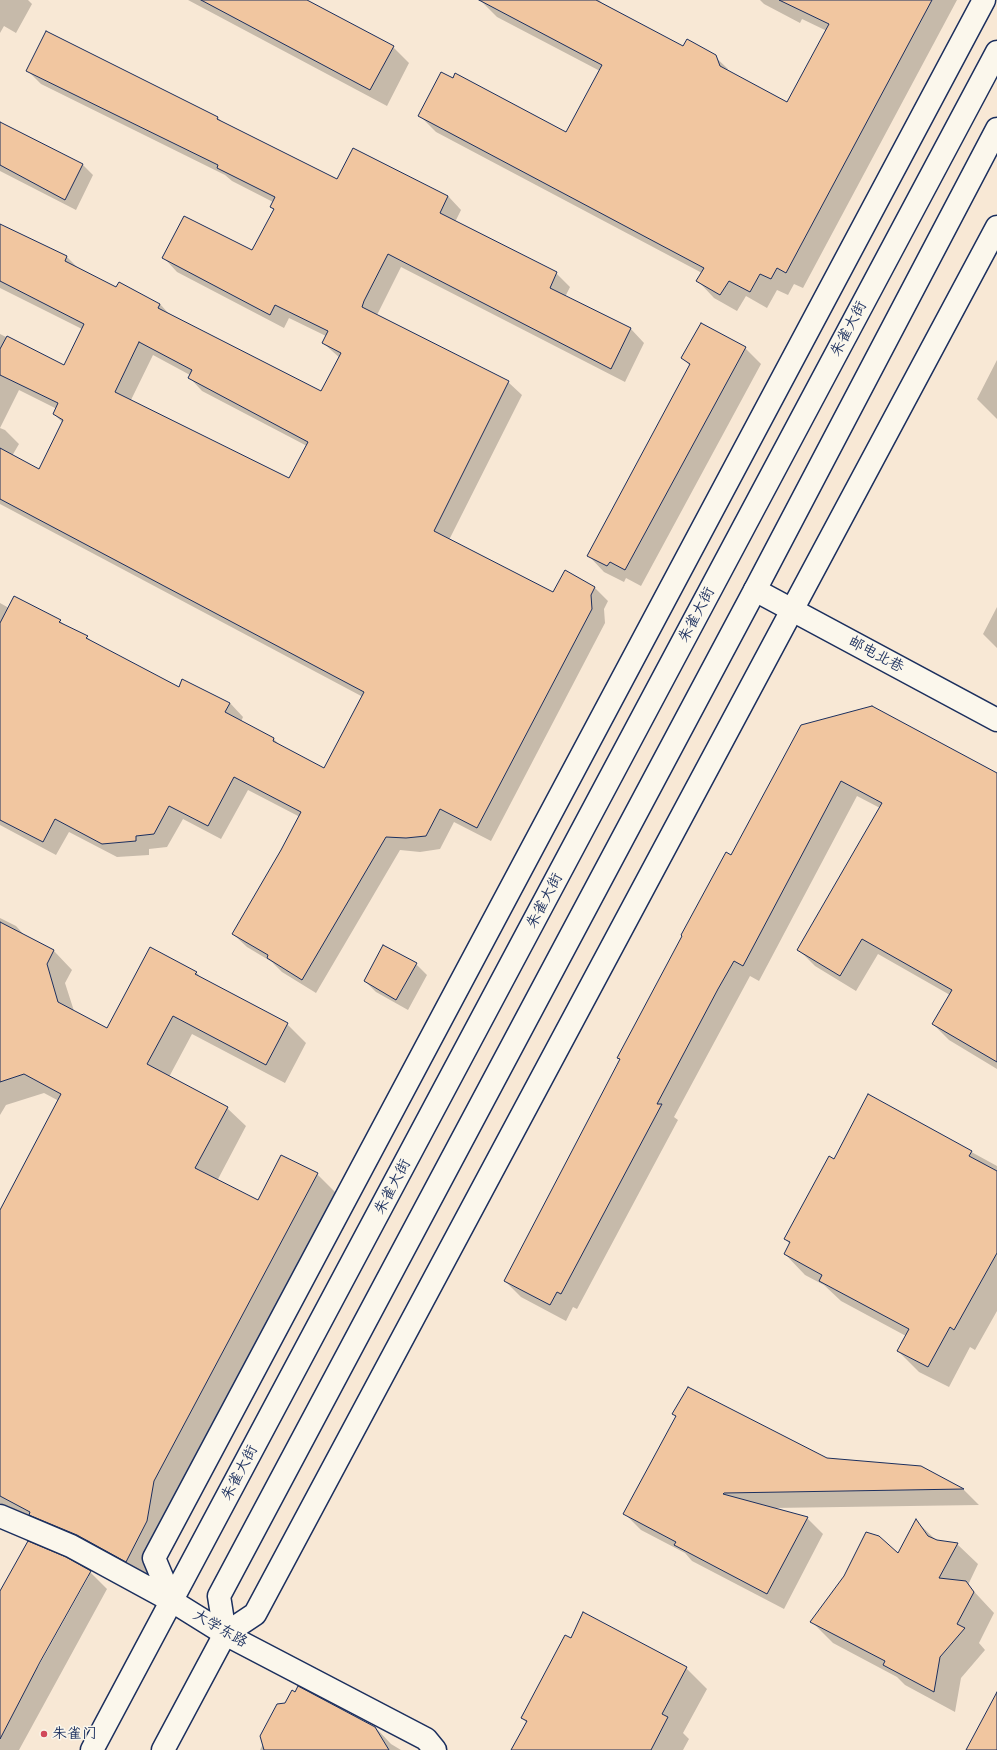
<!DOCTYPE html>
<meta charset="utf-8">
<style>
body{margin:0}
canvas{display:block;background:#f8e8d5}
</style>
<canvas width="997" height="1750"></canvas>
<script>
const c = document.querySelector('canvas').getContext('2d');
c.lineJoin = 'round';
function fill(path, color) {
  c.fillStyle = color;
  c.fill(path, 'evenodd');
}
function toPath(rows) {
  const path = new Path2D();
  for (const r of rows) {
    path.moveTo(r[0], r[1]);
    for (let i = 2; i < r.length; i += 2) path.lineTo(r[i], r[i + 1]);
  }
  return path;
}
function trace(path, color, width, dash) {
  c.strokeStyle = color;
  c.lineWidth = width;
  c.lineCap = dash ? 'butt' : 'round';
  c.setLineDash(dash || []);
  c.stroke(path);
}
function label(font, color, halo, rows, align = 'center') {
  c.font = font + ' Sriracha,"LXGW WenKai TC",sans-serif';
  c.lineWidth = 3;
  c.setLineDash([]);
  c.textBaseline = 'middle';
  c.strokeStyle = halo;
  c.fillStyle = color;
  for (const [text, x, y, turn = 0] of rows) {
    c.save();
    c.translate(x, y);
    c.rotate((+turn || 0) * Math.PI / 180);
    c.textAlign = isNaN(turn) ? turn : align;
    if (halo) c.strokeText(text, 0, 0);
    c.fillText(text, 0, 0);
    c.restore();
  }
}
const shadow = toPath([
 [0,0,28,0,32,4,16,33,4,26,0,33],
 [188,0,305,0,393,47,409,63,387,106],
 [480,0,599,0,602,3,684,48,711,53,728,69,727,71,788,103,827,31,802,19,800,23,764,4,760,0,957,0,803,288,794,284,788,295,777,290,767,308,746,296,737,311,714,298,698,281,702,273,436,132,419,115,567,134,600,71,497,17],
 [27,70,218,118,225,124,337,181,448,196,461,210,455,222,556,273,570,287,565,297,631,329,644,343,625,382,401,267,377,315,508,382,522,395,449,540,554,593,565,571,595,588,608,601,604,609,605,623,491,841,454,822,440,849,420,852,400,850,316,993,282,972,272,962,247,947,233,934,300,817,248,790,221,839,183,819,167,847,149,849,149,855,117,857,69,832,56,855,0,825,0,603,9,608,60,621,66,626,87,637,93,643,179,688,230,703,243,717,241,722,274,739,281,747,325,770,363,697,0,504,0,334,64,366,82,329,0,288,0,224,67,257,79,269,117,288,160,304,170,315,322,392,340,358,323,343,326,336,289,318,284,328,177,272,164,258,252,251,274,210,271,207,273,202,232,181,225,175,41,84],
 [153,355,190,375,189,377,202,391,307,446,289,480,131,400],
 [19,390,57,409,54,414,63,423,39,470,12,456,19,444,5,430,0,428],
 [0,123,83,165,93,175,76,210,0,171],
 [745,348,761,364,641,586,626,578,624,582,604,572,588,555,690,366,683,358],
 [997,360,997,419,977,399],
 [997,607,997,648,983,634],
 [801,726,997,774,997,1069,949,1040,933,1024,950,995,878,954,856,991,815,966,799,950,880,808,857,796,759,981,750,976,674,1117,678,1120,577,1309,573,1307,566,1321,521,1297,505,1281,621,1060,619,1058,732,857],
 [0,918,16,926,26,937,54,951,72,970,65,983,74,1011,108,1029,196,972,203,980,287,1024,306,1043,285,1083,192,1034,169,1077,227,1108,246,1126,217,1181,259,1201,317,1174,336,1193,145,1580,0,1503,0,1212,59,1101,44,1093,6,1105,0,1115],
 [416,964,427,975,408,1010,376,992,365,981],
 [869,1096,997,1166,997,1311,975,1350,970,1347,949,1387,919,1372,898,1351,906,1336,841,1301,824,1285,805,1275,785,1254,790,1244,785,1239,835,1160],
 [674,1414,827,1459,921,1467,964,1490,979,1505,773,1508,807,1518,823,1534,784,1609,692,1561,685,1553,641,1530,625,1514,676,1417],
 [916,1521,937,1541,957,1544,978,1564,968,1585,994,1613,979,1643,985,1650,961,1678,955,1712,905,1685,897,1677,833,1643,812,1622,898,1555],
 [90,1572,107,1589,19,1750,0,1750,0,1593],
 [87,1576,89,1576,38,1667,36,1666],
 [571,1639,686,1668,707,1689,683,1733,689,1739,683,1750,518,1750,527,1723,522,1718],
 [375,1727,391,1744,401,1750,260,1750,263,1744]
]);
const building = toPath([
 [201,0,307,0,394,46,370,90,201,0],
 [479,0,596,0,683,46,687,39,716,55,720,66,787,102,829,24,779,0,932,0,786,273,777,268,771,279,760,274,750,292,729,281,720,295,696,281,704,268,418,116,441,72,453,78,455,73,566,132,602,65,479,0],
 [46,31,218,117,217,119,337,179,353,148,448,196,440,213,557,272,550,288,631,328,611,369,388,254,364,301,362,307,509,381,434,531,553,592,565,570,595,587,591,595,592,609,477,828,440,809,426,836,406,838,386,837,302,980,267,958,268,955,232,934,281,850,301,812,234,777,208,826,169,806,154,834,136,836,136,841,102,844,55,819,43,842,0,820,0,623,14,596,61,620,59,622,88,636,86,638,179,687,182,679,230,703,225,712,274,738,273,741,324,768,364,692,0,499,0,448,39,469,63,420,53,414,58,403,0,375,0,349,7,336,64,365,84,324,0,281,0,224,67,256,65,261,116,287,119,282,160,304,158,308,321,391,341,353,322,343,328,331,275,305,270,315,162,258,184,216,252,250,274,209,270,207,275,197,217,168,218,165,26,71,46,31],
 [139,342,192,370,188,378,308,442,289,478,115,392,139,342],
 [0,122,83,164,65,200,0,165,0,122],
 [701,323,746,347,625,570,610,562,607,566,587,556,690,364,681,358,701,323],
 [872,706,997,773,997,1062,932,1024,952,990,862,939,840,976,797,950,882,803,841,781,743,966,734,961,718,989,657,1104,662,1104,561,1294,557,1292,550,1305,504,1281,620,1059,617,1058,682,936,681,935,726,852,731,855,801,725,872,706],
 [0,922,54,950,47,964,58,1002,107,1028,150,947,197,972,195,974,288,1023,266,1065,173,1016,147,1064,228,1107,195,1168,258,1200,281,1155,318,1173,154,1481,147,1521,126,1562,77,1535,29,1515,30,1512,0,1496,0,1210,61,1094,24,1074,0,1082,0,922],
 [383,945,417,963,396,1000,364,981,383,945],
 [868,1094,972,1151,969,1156,997,1171,997,1253,954,1330,950,1327,928,1367,897,1351,909,1329,819,1281,822,1275,784,1254,790,1242,784,1239,829,1156,834,1159,868,1094],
 [688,1387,827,1458,921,1466,964,1489,724,1493,723,1494,808,1517,767,1594,674,1545,676,1542,623,1514,676,1416,672,1414,688,1387],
 [916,1519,928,1536,937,1540,958,1543,939,1578,966,1581,974,1592,957,1624,965,1628,940,1657,934,1692,883,1665,885,1661,810,1622,844,1576,866,1532,879,1536,898,1553,916,1519],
 [28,1541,66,1557,91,1571,40,1662,0,1739,0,1591,28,1541],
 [583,1612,687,1667,662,1714,668,1717,651,1750,511,1750,527,1721,521,1718,565,1635,571,1638,583,1612],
 [298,1686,375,1727,389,1750,264,1750,260,1736,277,1704,285,1703,292,1690,295,1692,298,1686],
 [997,1692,997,1750,966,1750,997,1692]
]);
const minor = toPath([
 [0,1516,71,1546,172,1601,225,1634,426,1739,435,1750],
 [172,1601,154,1558,984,0],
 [225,1634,255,1614,997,227]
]);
const tertiary = toPath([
 [755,590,997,720]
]);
const secondary = toPath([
 [92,1750,997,52],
 [163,1750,225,1634,219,1596,755,590,997,129]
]);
const markers = [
 [44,1734,4,"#d1495b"]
];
const streetNames = [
 ["朱雀大街",849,329,-62],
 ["朱雀大街",697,615,-62],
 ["邮电北巷",876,655,28],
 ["朱雀大街",545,901,-62],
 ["朱雀大街",393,1187,-62],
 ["朱雀大街",240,1473,-62],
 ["大学东路",220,1629,30]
];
const poiNames = [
 ["朱雀门",52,1734]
];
fill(shadow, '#0003');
fill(building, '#f1c6a0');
trace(building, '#1b2f5e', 1);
trace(minor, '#1b2f5e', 25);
trace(tertiary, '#1b2f5e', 25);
trace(secondary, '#1b2f5e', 25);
trace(minor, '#fbf7ec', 22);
trace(tertiary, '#fbf7ec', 22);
trace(secondary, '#fbf7ec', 22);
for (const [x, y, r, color] of markers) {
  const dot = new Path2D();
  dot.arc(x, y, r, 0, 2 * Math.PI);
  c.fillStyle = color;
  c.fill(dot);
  trace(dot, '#fbf7ec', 1.5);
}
label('15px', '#1b2f5e', '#fbf7ec', streetNames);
label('15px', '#1b2f5e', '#fbf7ec', poiNames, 'left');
</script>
